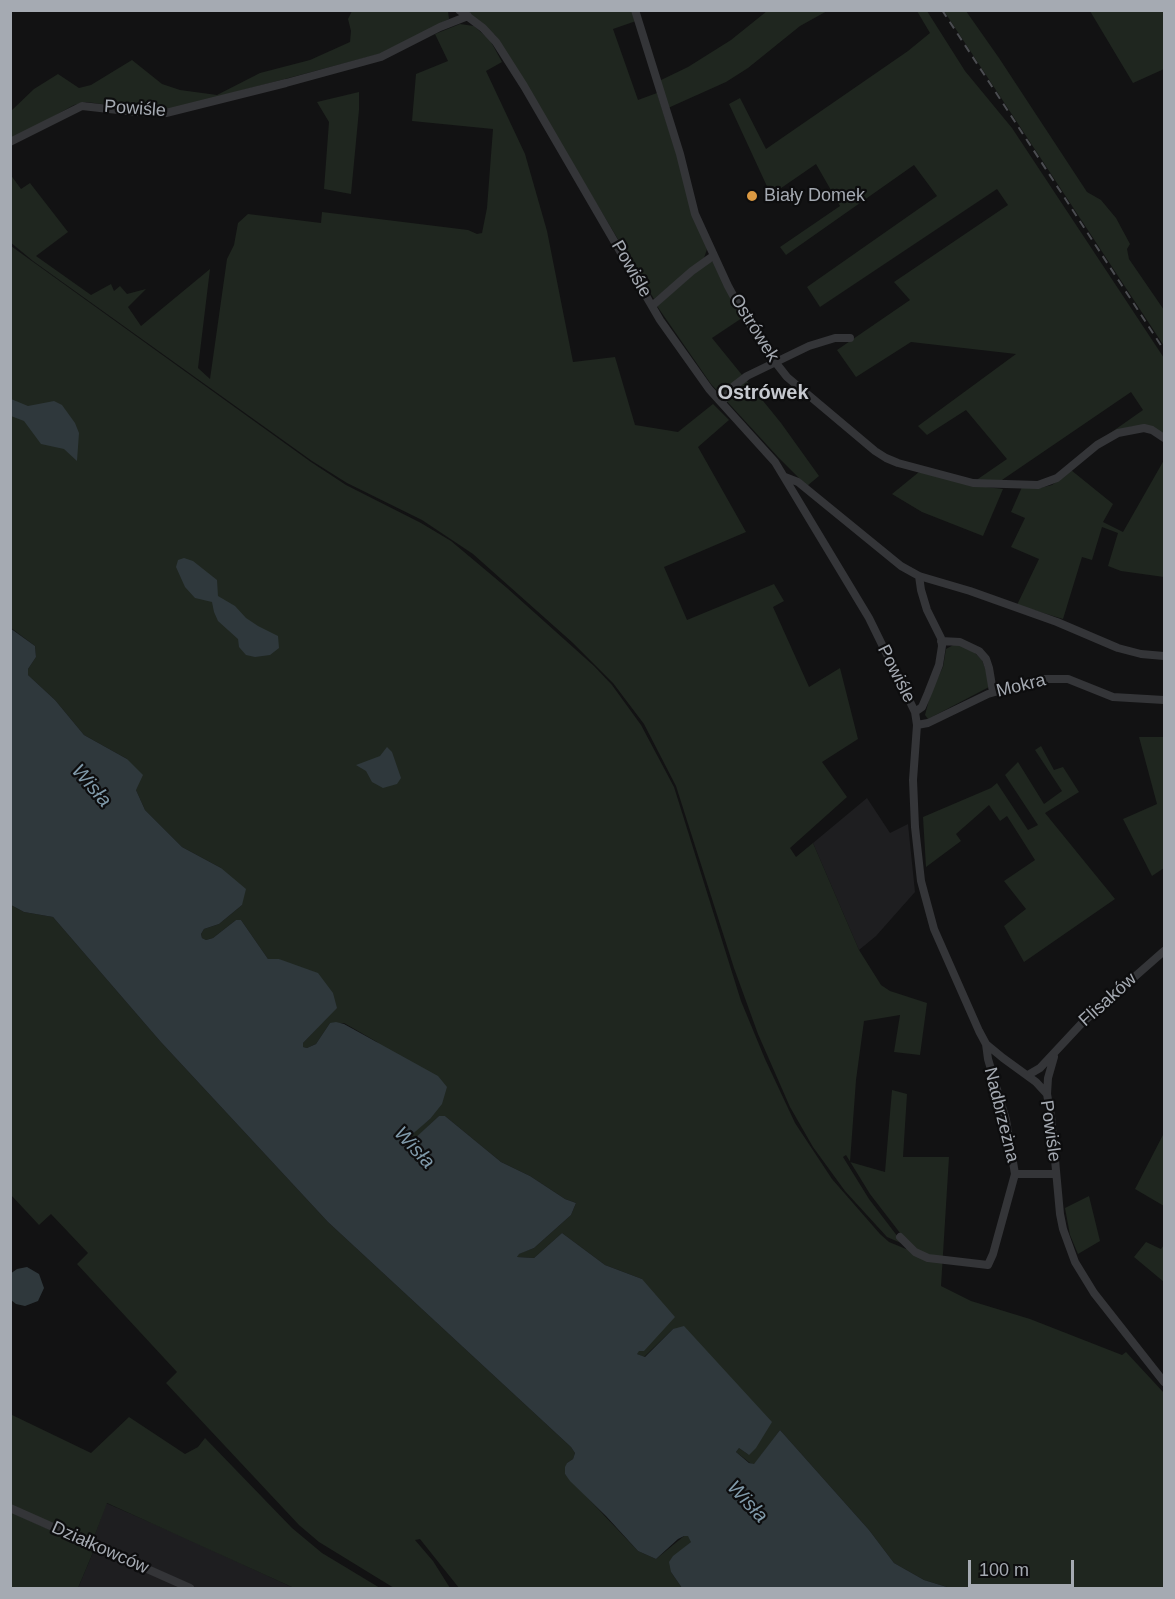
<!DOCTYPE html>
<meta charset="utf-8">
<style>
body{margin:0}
#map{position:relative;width:1175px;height:1599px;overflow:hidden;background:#121213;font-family:Arial,sans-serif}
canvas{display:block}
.frame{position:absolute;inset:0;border:12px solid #a5aab2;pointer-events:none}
.scale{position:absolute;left:968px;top:1560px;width:106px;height:27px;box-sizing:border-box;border:3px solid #a5aab2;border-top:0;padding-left:8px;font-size:18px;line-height:21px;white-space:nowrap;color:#a5aab2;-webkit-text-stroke:4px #0d0d0e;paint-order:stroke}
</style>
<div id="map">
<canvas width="1175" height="1599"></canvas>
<div class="frame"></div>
<div class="scale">100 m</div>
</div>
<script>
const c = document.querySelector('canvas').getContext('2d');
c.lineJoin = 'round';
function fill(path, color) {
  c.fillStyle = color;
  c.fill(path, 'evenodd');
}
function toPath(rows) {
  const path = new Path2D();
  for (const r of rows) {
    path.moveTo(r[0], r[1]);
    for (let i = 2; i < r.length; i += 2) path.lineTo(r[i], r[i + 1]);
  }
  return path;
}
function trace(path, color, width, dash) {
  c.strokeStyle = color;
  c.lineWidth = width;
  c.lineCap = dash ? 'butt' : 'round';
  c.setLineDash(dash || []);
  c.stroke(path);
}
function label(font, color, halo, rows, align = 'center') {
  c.font = font + ' Arial,sans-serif';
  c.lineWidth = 4.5;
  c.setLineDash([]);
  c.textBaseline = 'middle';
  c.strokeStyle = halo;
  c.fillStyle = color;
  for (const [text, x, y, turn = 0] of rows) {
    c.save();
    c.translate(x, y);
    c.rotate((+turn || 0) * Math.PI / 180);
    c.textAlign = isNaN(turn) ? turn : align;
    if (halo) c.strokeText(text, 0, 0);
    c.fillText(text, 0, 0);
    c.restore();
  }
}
const built = toPath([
 [867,798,890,833,908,824,915,892,876,936,859,950,813,843],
 [106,1503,184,1537,294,1588,78,1588,94,1550,93,1540]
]);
const green = toPath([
 [352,11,448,11,449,19,383,53,168,110,148,110,86,102,74,105,11,140,11,111,34,89,58,74,79,88,91,85,132,60,162,84,180,90,217,95,260,73,310,60,350,42,351,31,348,19],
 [462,11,633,11,636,21,613,29,638,100,657,93,707,249,704,258,654,299,495,35],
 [767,11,827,11,800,26,748,68,726,82,668,108,659,81,688,67,731,40],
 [917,11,927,11,965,71,1012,128,1164,358,1164,435,1148,426,1133,426,1106,436,1143,410,1131,392,999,482,975,481,1007,459,966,410,927,435,918,426,1016,354,911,342,856,377,837,350,910,300,894,282,1008,205,997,189,820,307,807,287,937,196,914,165,786,255,780,247,840,206,816,164,771,195,729,104,740,98,766,149,908,51,930,33],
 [944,11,966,11,999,58,1087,192,1101,200,1116,218,1130,244,1127,249,1129,259,1164,310,1164,346],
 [1090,11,1164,11,1164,69,1133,83],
 [460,24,474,26,490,40,502,62,486,71,525,154,547,231,573,362,615,357,635,425,678,432,713,404,729,420,698,447,746,532,664,567,687,620,774,584,784,601,773,607,809,687,840,668,858,739,822,762,847,797,790,848,796,857,813,843,859,950,881,985,890,991,927,1003,920,1055,894,1052,900,1015,864,1021,856,1080,850,1162,885,1172,892,1090,907,1094,903,1157,949,1157,941,1286,971,1301,1030,1319,1122,1355,1126,1352,1164,1393,1164,1588,950,1588,924,1580,894,1563,869,1530,780,1430,754,1465,750,1463,736,1452,739,1448,749,1455,673,1329,644,1357,637,1354,642,1279,605,1265,562,1233,534,1258,517,1257,518,1254,534,1248,571,1215,576,1203,565,1199,530,1176,501,1162,445,1116,439,1116,413,1141,408,1136,430,1119,377,1042,344,1023,330,1023,316,1044,307,1048,303,1047,303,1043,336,1008,279,959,268,959,241,920,236,920,213,938,206,940,202,938,201,934,204,929,219,924,242,905,221,868,182,847,145,810,136,790,127,759,84,735,55,700,28,675,28,669,36,657,35,646,11,628,11,246,311,462,346,485,421,523,451,541,507,588,594,666,612,685,641,725,674,787,741,1001,765,1059,795,1123,832,1179,880,1234,889,1242,906,1249,907,1242,870,1194,846,1155,843,1157,869,1199,901,1241,901,1243,887,1237,845,1191,813,1147,790,1107,758,1034,734,968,676,786,644,724,613,683,573,643,473,554,422,520,347,483,312,461,33,261,10,242,10,174,21,189,30,183,68,232,36,256,91,295,111,284,114,291,120,286,127,294,146,289,128,307,141,326,210,269,198,368,210,379,227,259,234,245,238,223,248,214,321,223,322,212,468,230,477,234,482,233,487,208,493,129,412,121,416,74,448,61,435,34],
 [359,92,359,110,351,194,324,189,329,122,317,102],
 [708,262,714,262,742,318,712,338,781,423,819,476,807,486,778,457,711,384,657,306],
 [1164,460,1164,577,1121,571,1108,566,1118,533,1102,527,1092,560,1082,557,1063,619,1017,605,1039,559,1011,547,1025,518,1011,512,1022,487,1040,488,1052,485,1071,470,1113,504,1103,522,1123,532],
 [919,472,978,486,1003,489,983,536,922,512,892,494],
 [957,643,972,650,982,660,989,678,989,687,928,719,925,715,931,692,943,667,946,649],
 [1139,737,1164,737,1164,868,1152,876,1123,819,1157,804],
 [1041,746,1054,770,1063,767,1079,792,1045,813,1115,899,1024,962,1004,926,1026,909,1004,881,1035,860,1007,816,1000,821,989,805,956,834,961,841,926,867,923,817,991,788,997,783,1028,830,1038,825,1005,775,1018,762,1044,804,1062,791,1035,750],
 [11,905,24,912,53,917,160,1041,328,1222,571,1447,575,1453,573,1459,567,1463,565,1474,638,1551,656,1559,684,1536,688,1535,691,1538,691,1542,683,1549,671,1572,682,1588,459,1588,420,1539,415,1540,433,1561,450,1588,394,1588,319,1542,299,1525,166,1383,177,1372,77,1264,88,1253,51,1214,39,1225,11,1195],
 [1164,1133,1164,1206,1135,1189],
 [1089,1196,1100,1241,1078,1254,1070,1235,1065,1208],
 [1146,1242,1161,1249,1164,1245,1164,1282,1134,1257],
 [10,1414,91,1453,129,1417,185,1454,198,1447,205,1438,292,1528,322,1553,380,1588,294,1588,107,1503,93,1540,11,1507],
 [11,1512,94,1550,78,1588,11,1588]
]);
const water = toPath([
 [11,399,28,406,54,401,62,405,75,423,79,433,77,461,64,449,41,444,24,421,11,416],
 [184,558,193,561,217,580,218,596,235,606,246,618,258,626,278,636,279,648,270,655,255,657,246,655,239,647,238,639,218,621,214,612,212,602,195,598,185,587,176,567,178,560],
 [10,628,35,646,36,657,28,669,28,675,55,700,84,735,127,759,143,775,136,790,145,810,182,847,221,868,246,889,242,905,219,924,204,929,201,934,202,938,206,940,213,938,236,920,241,920,268,959,279,959,318,973,333,993,337,1008,303,1043,303,1047,307,1048,316,1044,330,1023,336,1022,344,1024,438,1076,447,1087,442,1104,430,1119,409,1137,413,1140,439,1116,445,1116,501,1162,530,1176,565,1199,576,1203,571,1215,534,1248,519,1254,517,1257,534,1258,562,1233,605,1265,642,1279,675,1317,644,1351,639,1351,637,1354,645,1357,673,1329,684,1326,772,1422,756,1448,749,1455,739,1448,736,1452,749,1463,754,1464,780,1430,869,1530,894,1563,924,1580,950,1588,682,1588,671,1572,669,1562,673,1556,691,1542,688,1536,684,1536,678,1539,656,1559,638,1551,606,1516,570,1481,565,1474,565,1467,567,1463,573,1459,575,1453,571,1447,328,1222,160,1041,53,917,24,912,11,905],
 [387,747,392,752,401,778,397,784,383,788,372,782,366,771,356,765,380,756],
 [27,1267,39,1274,44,1288,38,1301,25,1306,16,1304,11,1300,10,1274,17,1269]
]);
const minor = toPath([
 [459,10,483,28,496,42,524,86,660,320,709,389,775,462,869,618,915,712,917,725,913,780,915,827,921,881,934,929,979,1031,986,1044,1003,1058,1036,1082,1047,1094,1051,1116,1060,1214,1063,1229,1075,1262,1094,1293,1164,1382],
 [635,10,680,154,695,214,728,286,746,319,776,363,787,377,875,451,886,458,898,463,973,483,1038,485,1057,478,1097,445,1118,433,1144,428,1152,430,1164,438],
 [10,142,82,106,136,112,166,113,286,83,381,57,440,27,468,16],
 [652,306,692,271,713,256],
 [722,402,734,386,747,376,809,346,835,338,850,338],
 [785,477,798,482,901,566,919,576,970,591,1057,622,1118,648,1141,654,1164,656],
 [941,641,960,642,979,651,986,659,989,668,993,692],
 [915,712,922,707,928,693,939,665,942,646,941,638,927,610,921,590,919,576],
 [917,725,928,723,988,694,1041,679,1068,679,1113,697,1164,700],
 [1028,1075,1040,1068,1082,1023,1164,951],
 [1047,1094,1048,1078,1054,1057],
 [1015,1174,1056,1174],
 [900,1237,915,1252,928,1258,988,1265,993,1254,1015,1174,1006,1120,988,1059,986,1044],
 [10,1508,190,1588]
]);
const rail = toPath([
 [942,10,1164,350]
]);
const markers = [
 [752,196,6,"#db9942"]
];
const streetNames = [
 ["Powiśle",135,109,4],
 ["Powiśle",631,269,60],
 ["Ostrówek",754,328,58],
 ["Powiśle",896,674,63],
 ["Mokra",1021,686,-14],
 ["Flisaków",1108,1000,-42],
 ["Nadbrzeżna",1001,1115,76],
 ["Powiśle",1050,1131,82],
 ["Działkowców",100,1548,24]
];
const poiNames = [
 ["Biały Domek",764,196]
];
const neighbourhoodNames = [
 ["Ostrówek",763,393]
];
const waterNames = [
 ["Wisła",91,786,49],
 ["Wisła",414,1148,47],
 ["Wisła",747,1502,47]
];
fill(built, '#1e1e20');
fill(green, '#1f261f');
fill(water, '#2f383c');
trace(minor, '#343538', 8);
trace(rail, '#4b4d51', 2, [8, 6]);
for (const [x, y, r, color] of markers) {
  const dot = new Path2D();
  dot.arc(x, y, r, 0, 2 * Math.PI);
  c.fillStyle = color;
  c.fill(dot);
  trace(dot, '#0d0d0e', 2);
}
label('18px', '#a5aab2', '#0d0d0e', streetNames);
label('18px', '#a5aab2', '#0d0d0e', poiNames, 'left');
label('bold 20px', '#c6c9cf', '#0d0d0e', neighbourhoodNames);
label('italic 20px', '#809aaa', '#0d0d0e', waterNames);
</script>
